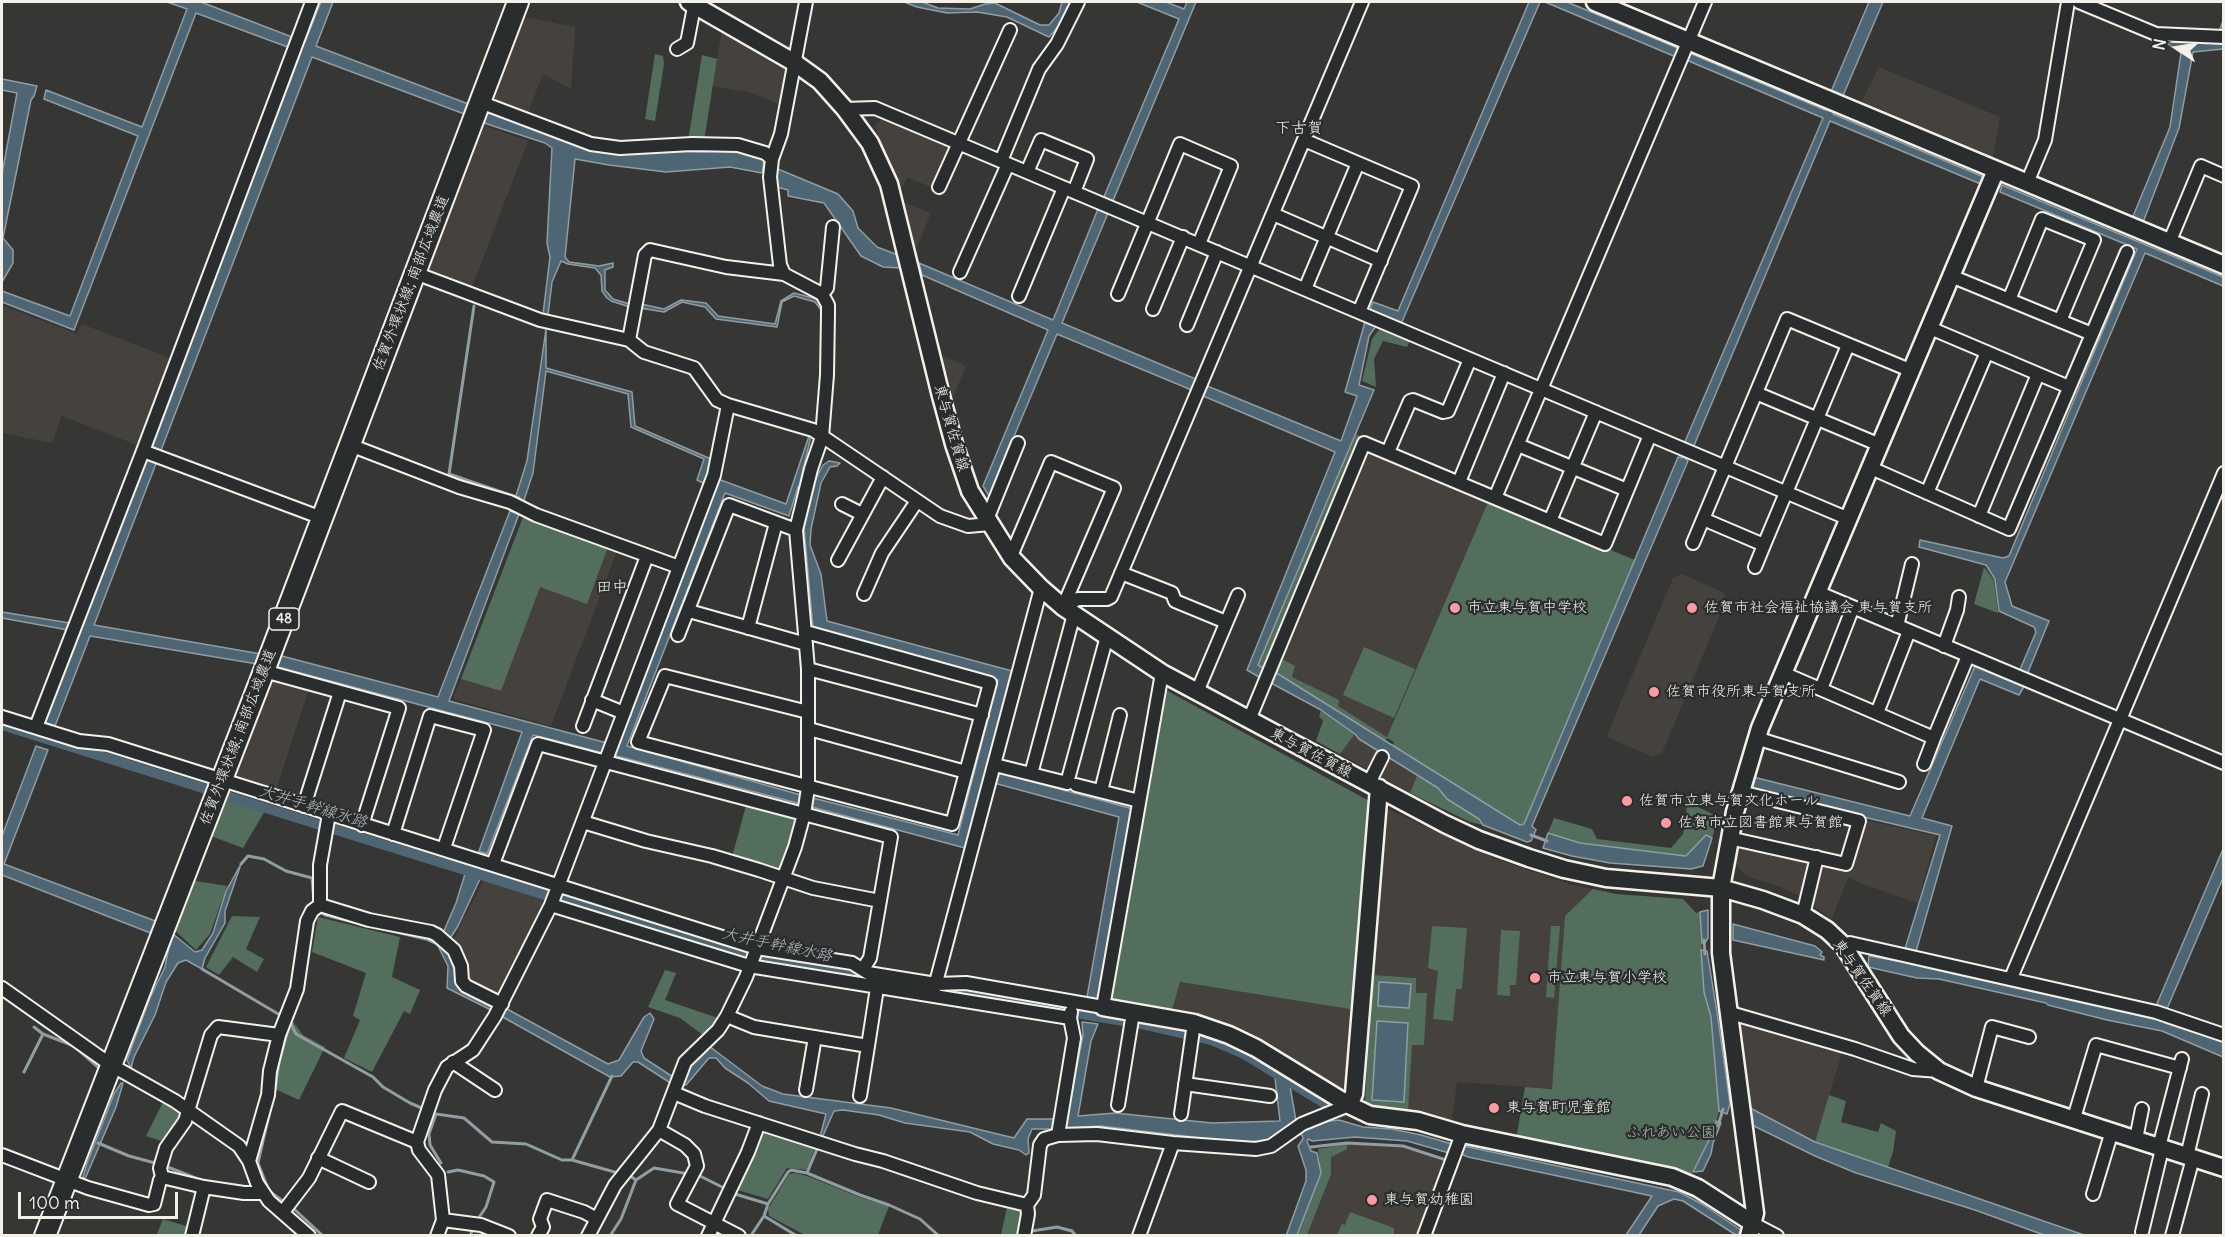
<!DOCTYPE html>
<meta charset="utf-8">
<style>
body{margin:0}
#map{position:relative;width:2225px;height:1237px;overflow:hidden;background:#363635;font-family:Delius,sans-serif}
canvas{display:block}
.frame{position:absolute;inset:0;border:3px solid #f4f1e8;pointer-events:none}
.north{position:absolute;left:2147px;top:18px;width:60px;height:60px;-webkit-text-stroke:4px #2a2d2e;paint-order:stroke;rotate:282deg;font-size:16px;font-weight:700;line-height:24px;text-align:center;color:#f4f1e8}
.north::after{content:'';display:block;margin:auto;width:21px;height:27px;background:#f4f1e8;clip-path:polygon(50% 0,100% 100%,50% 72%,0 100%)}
.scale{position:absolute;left:18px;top:1192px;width:160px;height:27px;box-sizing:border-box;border:3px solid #f4f1e8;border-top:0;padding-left:8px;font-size:18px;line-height:21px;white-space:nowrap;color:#f4f1e8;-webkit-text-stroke:4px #2a2d2e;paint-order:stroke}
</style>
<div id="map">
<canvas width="2225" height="1237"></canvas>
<div class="frame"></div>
<div class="north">N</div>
<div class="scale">100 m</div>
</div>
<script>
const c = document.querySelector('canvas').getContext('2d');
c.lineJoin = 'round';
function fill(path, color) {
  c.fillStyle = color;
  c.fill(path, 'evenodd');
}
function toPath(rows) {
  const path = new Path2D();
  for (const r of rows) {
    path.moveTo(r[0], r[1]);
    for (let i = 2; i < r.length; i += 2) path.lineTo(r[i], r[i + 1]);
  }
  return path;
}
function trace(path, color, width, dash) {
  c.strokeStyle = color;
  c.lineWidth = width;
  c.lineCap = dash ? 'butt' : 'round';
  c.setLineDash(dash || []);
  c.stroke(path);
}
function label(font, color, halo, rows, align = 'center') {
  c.font = font + ' Delius,"Klee One",sans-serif';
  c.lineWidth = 4.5;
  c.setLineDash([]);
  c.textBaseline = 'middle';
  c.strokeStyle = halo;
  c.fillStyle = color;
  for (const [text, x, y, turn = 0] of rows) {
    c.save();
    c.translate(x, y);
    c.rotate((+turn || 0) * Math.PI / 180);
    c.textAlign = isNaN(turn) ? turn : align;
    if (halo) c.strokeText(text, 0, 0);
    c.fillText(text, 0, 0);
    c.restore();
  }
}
const built = toPath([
 [523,17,575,27,571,89,543,74,527,115,489,100],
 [722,30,789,70,781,105,749,92,712,86],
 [1879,67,2000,117,1992,162,1860,105],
 [883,118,949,147,933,188,907,177,898,195,875,126],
 [480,124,528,141,471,290,424,271],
 [900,201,931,213,917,247,911,244],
 [2,305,77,334,82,324,170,358,137,445,62,416,52,443,2,433],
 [936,353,966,366,949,407],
 [1366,449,1631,559,1395,742,1276,667],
 [608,547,617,551,551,726,453,699,461,679,501,691,540,586],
 [1682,574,1723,592,1726,600,1662,753,1653,757,1609,738,1607,735,1673,578],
 [270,679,309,689,275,793,238,781,234,770],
 [1355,734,1359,739,1417,776,1410,793,1340,754],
 [1381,806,1496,859,1569,884,1616,894,1683,899,1696,913,1700,912,1701,950,1711,1017,1719,1100,1457,1082,1451,1126,1373,1108,1357,1100],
 [1865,820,1936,836,1918,903,1865,885,1848,877,1832,919,1803,898,1781,887,1746,876,1736,865,1739,842,1848,870],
 [484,880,547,900,500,999,466,982,451,944],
 [1179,982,1356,1010,1348,1091,1342,1097,1207,1020,1172,1010],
 [1744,1019,1843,1049,1815,1142,1750,1108,1747,1109,1735,1025],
 [1347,1144,1403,1148,1446,1162,1418,1235,1299,1236,1322,1173,1318,1149]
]);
const green = toPath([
 [655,54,663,56,664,64,655,121,645,119],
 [702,55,717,59,704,141,688,141],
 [1381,327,1410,340,1407,347,1383,341,1374,359,1376,387,1362,381,1372,339],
 [1356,434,1362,437,1263,668,1258,665],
 [1489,500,1635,560,1524,824,1520,825,1392,747,1394,742,1387,738,1384,742,1275,672,1280,658,1295,666,1292,677,1339,700,1338,706,1387,737],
 [523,517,608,547,587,604,540,587,501,691,461,679],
 [1984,567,1994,580,1998,613,1974,604],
 [1364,647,1415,669,1394,718,1343,695],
 [1164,689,1373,803,1356,1010,1180,982,1172,1010,1107,1000],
 [1321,710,1355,734,1340,754,1316,741,1323,721,1319,716],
 [1417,776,1438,788,1447,799,1479,819,1483,825,1470,822,1410,793],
 [223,798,265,811,243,848,208,835],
 [1686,801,1714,815,1717,822,1712,838,1706,835,1686,856,1580,843,1548,833,1554,818,1592,829,1597,839,1671,848,1683,834,1687,819],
 [747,802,798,816,792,840,780,870,732,857],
 [190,880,227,886,210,934,196,950,172,928],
 [1593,889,1616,894,1683,899,1696,913,1700,912,1704,992,1711,1017,1720,1107,1715,1127,1691,1175,1516,1140,1525,1087,1552,1089,1565,916],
 [232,916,260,917,246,949,264,959,257,972,233,957,219,975,206,967],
 [318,917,400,937,392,977,420,990,410,1014,404,1011,372,1072,344,1058,360,1020,353,1016,366,973,312,952],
 [1432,926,1467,928,1462,989,1456,989,1453,1021,1433,1019,1438,971,1428,968],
 [1551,926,1560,926,1554,998,1546,997],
 [1501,930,1520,931,1516,985,1510,985,1510,996,1497,995],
 [665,970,676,973,665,1000,718,1018,703,1035,680,1018,648,1007],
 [1372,975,1416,978,1416,993,1427,993,1424,1045,1412,1045,1408,1112,1373,1108,1365,1104],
 [292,1020,303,1035,325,1047,299,1100,273,1088,285,1029],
 [1829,1095,1846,1101,1841,1122,1878,1132,1881,1123,1896,1131,1893,1152,1888,1167,1815,1142],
 [164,1100,184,1115,165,1142,146,1136],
 [762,1131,815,1148,807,1170,787,1168,768,1199,734,1189],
 [1347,1144,1347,1149,1331,1157,1331,1174,1307,1235,1297,1236,1321,1173,1318,1149],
 [796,1173,810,1177,859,1197,889,1206,878,1235,805,1235,769,1216,768,1209,789,1174],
 [1007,1207,1022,1210,1016,1235,1001,1235],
 [1350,1212,1394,1228,1394,1235,1337,1235,1342,1224,1345,1225],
 [163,1219,189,1227,187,1235,156,1236]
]);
const water = toPath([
 [167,2,201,2,305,42,321,2,333,2,316,46,471,105,467,115,312,57,94,625,261,654,257,664,90,636,55,726,44,722,79,632,2,618,2,612,82,625,301,52,196,13,74,330,2,302,2,291,70,316,138,136,44,99,46,90,142,127,187,9,167,2],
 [904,2,922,2,938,8,970,9,985,4,995,3,1040,25,1049,25,1059,13,1062,2,1070,2,1064,20,1049,37,1007,17,977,12,947,13,917,7,904,2],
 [1137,2,1166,2,1184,9,1187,2,1196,2,1112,203,1103,199,1179,19,1137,2],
 [1529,2,1540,2,1401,324,1369,311,1373,302,1398,311,1529,2],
 [1545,2,1567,2,1680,49,1676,57,1545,2],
 [1869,2,1883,2,1842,98,1830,94,1869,2],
 [2223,21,2223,49,2193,52,2179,128,2142,225,2131,221,2170,127,2181,53,2168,44,2165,39,2218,34,2223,21],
 [1687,52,1825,110,1830,111,1834,112,1833,114,1986,178,1983,185,1830,121,1693,448,1684,444,1823,118,1684,59,1687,52],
 [2,79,37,86,34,96,31,100,3,238,13,250,13,263,2,282,2,174,17,93,2,90,2,79],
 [485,111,588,148,703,152,738,150,760,156,764,160,762,173,730,167,666,172,609,165,575,159,565,257,569,262,599,266,613,263,613,267,605,270,605,290,613,299,633,305,633,308,611,301,607,298,602,291,601,275,595,268,568,264,561,261,552,282,548,315,543,314,550,257,547,243,552,148,545,143,481,122,485,111],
 [778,169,838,194,853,211,858,228,877,247,898,255,901,268,883,267,861,256,824,203,788,196,788,190,777,187,777,177,774,176,778,169],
 [2002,185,2223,277,2223,286,2145,253,2005,582,2012,606,2049,621,2024,682,2026,683,2019,695,1980,679,1922,818,1952,826,1915,955,1904,952,1940,835,1749,790,1753,777,1910,816,1975,666,2011,679,2016,679,2036,632,2034,627,1999,611,1995,579,1986,565,1919,547,1920,540,2003,558,2009,556,2137,249,2000,192,2002,185],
 [1098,209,1108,213,1062,323,1198,380,1194,391,1057,334,989,496,983,486,1048,330,922,275,919,263,1053,320,1098,209],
 [794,293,817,299,824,310,824,326,821,327,821,310,815,302,794,296,782,302,777,327,716,319,705,307,682,302,664,312,640,308,641,304,664,309,681,300,706,303,718,316,775,324,781,301,794,293],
 [1365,322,1376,326,1369,336,1359,385,1374,390,1258,665,1263,668,1259,677,1247,670,1335,452,1201,395,1205,385,1341,441,1357,396,1345,392,1365,322],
 [546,329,546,368,632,392,635,426,711,459,707,475,709,476,705,484,697,480,704,459,631,427,628,394,546,371,533,473,523,503,515,499,527,461,546,329],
 [809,436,811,436,801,479,803,481,802,487,798,487,789,516,725,493,627,746,801,795,801,804,613,755,718,479,786,504,809,436],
 [1683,456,1688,461,1532,826,1536,830,1531,841,1527,842,1483,825,1479,819,1447,799,1438,788,1359,739,1355,734,1321,710,1271,683,1275,672,1520,825,1524,824,1678,457,1682,458,1683,456],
 [829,461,840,463,837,466,830,467,821,483,811,529,810,545,821,574,827,621,1012,671,986,769,988,770,985,781,983,781,965,848,812,807,813,798,958,835,998,680,813,628,804,527,813,484,823,465,829,461],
 [510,511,519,514,449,701,607,743,603,753,533,735,487,854,479,851,522,732,274,666,278,655,438,697,510,511],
 [36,746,48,750,4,864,158,922,153,934,2,875,2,836,36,746],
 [997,772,1133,809,1099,999,1092,999,1087,997,1119,817,994,783,997,772],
 [1548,833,1580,843,1686,856,1706,835,1712,838,1703,866,1691,869,1610,863,1572,856,1543,848,1548,833],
 [2223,849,2223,878,2163,1018,2165,1023,2223,1042,2223,1057,2162,1031,2107,1020,2048,1005,2046,1003,1939,979,1917,978,1868,967,1869,956,1898,961,1904,958,1908,959,1910,964,2154,1019,2157,1016,2156,1006,2223,849],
 [241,864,225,911,225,923,205,958,202,969,186,960,178,963,166,982,155,1015,134,1057,131,1068,127,1060,150,998,165,967,169,946,168,943,173,934,195,952,202,950,213,933,226,891,241,864],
 [465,874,480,879,458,926,449,940,443,933,456,903,465,874],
 [1708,910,1708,938,1705,943,1702,943,1700,912,1708,910],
 [1733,924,1815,946,1822,952,1820,955,1824,957,1824,960,1733,940,1733,924],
 [426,936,430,936,444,947,454,963,457,985,497,1005,493,1011,447,988,448,966,438,946,426,936],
 [1701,950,1707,951,1717,1012,1730,1104,1727,1114,1719,1111,1711,1017,1704,992,1701,950],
 [1379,982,1411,984,1409,1008,1378,1006,1379,982],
 [507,1009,608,1064,619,1060,644,1017,650,1013,654,1019,641,1051,644,1058,673,1077,672,1084,638,1062,633,1062,621,1076,610,1077,501,1016,507,1009],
 [1377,1021,1408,1023,1404,1102,1372,1100,1377,1021],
 [1082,1022,1098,1024,1091,1041,1078,1116,1115,1113,1212,1123,1280,1121,1275,1078,1290,1086,1296,1121,1269,1139,1243,1143,1101,1126,1065,1128,1083,1035,1082,1022],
 [709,1046,762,1086,783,1094,891,1108,1014,1138,1027,1119,1056,1119,1054,1129,1032,1129,1028,1139,1029,1153,1026,1155,1019,1150,993,1144,970,1132,905,1123,879,1115,843,1110,834,1111,822,1138,820,1137,826,1114,769,1101,748,1083,725,1068,716,1058,709,1058,686,1085,680,1084,691,1063,709,1046],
 [121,1083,123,1083,116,1107,85,1179,83,1177,87,1163,114,1094,121,1083],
 [1750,1108,1815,1142,2084,1235,2044,1235,1975,1210,1856,1173,1815,1156,1750,1124,1747,1109,1750,1108],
 [1339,1120,1363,1127,1392,1129,1421,1135,1452,1144,1449,1153,1407,1141,1355,1137,1312,1141,1308,1139,1307,1141,1311,1151,1317,1153,1321,1173,1297,1235,1286,1236,1306,1181,1306,1170,1298,1146,1303,1139,1302,1135,1297,1133,1312,1123,1339,1120],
 [1716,1121,1721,1123,1713,1143,1711,1154,1703,1171,1693,1172,1715,1128,1716,1121],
 [1464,1146,1679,1192,1702,1204,1741,1230,1738,1235,1736,1235,1683,1201,1674,1199,1658,1206,1639,1235,1626,1235,1652,1196,1468,1157,1461,1154,1464,1146]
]);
const stream = toPath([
 [474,306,449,474,519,498],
 [1531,835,1547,841],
 [241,864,248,856,264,859,286,871,312,878,314,902],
 [318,913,319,911,325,915,362,924],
 [383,929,426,939,437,944],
 [1704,940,1705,954],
 [202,969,280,1015],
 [303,986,314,919],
 [290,1022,296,1034,373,1077,383,1087,410,1103,424,1109],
 [34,1027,43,1034,74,1046,99,1068],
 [24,1072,43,1034],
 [274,1096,279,1062,289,1026],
 [272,1102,258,1163,269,1191,284,1202],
 [1718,1126,1723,1109],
 [98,1143,129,1156,155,1163],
 [1311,1147,1347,1143,1403,1146,1446,1160],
 [572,1160,612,1076],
 [2,1162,13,1165],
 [441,1163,430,1145,429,1134,436,1114,464,1118,492,1142,526,1144,562,1160,572,1160,618,1173],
 [165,1166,203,1181],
 [448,1172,458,1170,484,1176,494,1182,486,1207,478,1219],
 [807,1173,817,1149],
 [630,1176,636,1180,654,1168,689,1174],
 [700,1176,724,1188],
 [735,1194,768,1204,788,1172,791,1170,807,1173,860,1195,889,1205,920,1219,939,1236],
 [768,1204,764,1216,797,1236],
 [293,1208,323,1236],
 [1032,1231,1057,1227,1072,1231,1076,1236],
 [752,1234,764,1216],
 [470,1236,473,1229],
 [610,1236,621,1219,636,1180],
 [1431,1236,1457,1165]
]);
const canal = toPath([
 [2,725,206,789],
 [224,795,744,957,881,981],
 [926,988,1141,1024,1211,1040,1244,1054,1324,1103]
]);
const street = toPath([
 [2079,2,2156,34,2224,37],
 [677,49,687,43,695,2],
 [480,102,591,144,620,148,692,144,738,145,765,153,772,159],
 [845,109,875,108,1849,519],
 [1304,140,1412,186,1359,312],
 [1001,161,1039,69,1057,44,1078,2],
 [1027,172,1041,140,1087,159,1074,192],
 [2027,183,2045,140,2068,2],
 [939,187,1010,30],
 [1273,214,1381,261],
 [2169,243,2201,166,2224,176],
 [960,272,1008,164],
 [415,273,540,320,629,340,644,352,694,368,717,400,728,405,813,430,940,516,968,526,990,524],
 [1951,276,2092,334],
 [1305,289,1358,163],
 [822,294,827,288,833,227],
 [1118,294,1180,144,1231,166,1199,244],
 [1019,296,1064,188],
 [2009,300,2042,219,2094,240,2060,321],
 [1153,309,1183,237],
 [1187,325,1217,252],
 [1930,328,2069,387],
 [629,340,645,255,650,250,726,267,784,274],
 [1756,393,1880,445],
 [350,445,459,487,510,502,536,515,679,567],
 [1518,445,1627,490],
 [143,451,322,518],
 [1388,452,1410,401,1413,400,1443,412,1448,411,1470,359],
 [1871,468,2009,529,2127,252],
 [1459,482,1504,373],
 [1927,493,1987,352],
 [1495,498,1605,544,1650,435],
 [842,504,862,514],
 [1979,516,2038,374],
 [985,517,990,512,1018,443],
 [1703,519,1764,545,1848,345],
 [1550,521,1596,412],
 [1693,543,1787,319,1912,371],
 [1011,556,1051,462,1114,488,1063,607],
 [838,560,883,477],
 [1755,567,1764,545],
 [1121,573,1172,593,1175,601,1226,622],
 [1817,592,2224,763],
 [864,594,882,553,917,501],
 [1063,607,1078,599,1107,599,1111,597,1362,2],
 [689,611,806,644],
 [1897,626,1912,564],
 [748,628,776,523],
 [806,632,990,683,952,824,638,742,665,676,808,712],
 [678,635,729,505,796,530],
 [1944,646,1957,610,1959,597],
 [808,669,982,715],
 [264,671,399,708,362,825],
 [1783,673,1934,738,1968,656],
 [1821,689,1853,607],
 [1197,692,1238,595],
 [592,700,624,713],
 [1877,713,1909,631],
 [2,717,79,741,108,744,757,948,852,963,868,973,936,984,966,983,1103,1007,1162,673],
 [1249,720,1364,443,1495,498,1705,2],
 [583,726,647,556],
 [36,727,143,451,312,2],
 [809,729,966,772],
 [1756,738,1899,782],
 [1924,764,1934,738],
 [995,765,1067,783,1107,636],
 [1031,774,1074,614],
 [1369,783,1382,757],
 [1076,785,1139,801],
 [1101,791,1120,715],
 [304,806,340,692],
 [583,822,646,841,712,856,759,870,813,888,880,901],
 [393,834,430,716,484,730,444,848],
 [1729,838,1846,864,1859,821,1749,794],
 [493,864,538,744,891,837,870,958,863,969],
 [320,905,369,920,431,932,437,935,454,950,461,966,462,981,466,986,502,1004],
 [551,905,749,966,1070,1018],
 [1803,915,1817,857],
 [1843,945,1850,943,2156,1012,2224,1035],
 [2011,978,2224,473],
 [2,988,111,1065,175,1101,239,1146,249,1161,257,1183,269,1201,309,1236],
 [934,990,1041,588],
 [1727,1012,1855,1049,1913,1069,1939,1071],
 [727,1016,754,1027,868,1046,877,988],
 [453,1062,495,1090],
 [1185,1084,1270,1096],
 [1976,1088,1992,1027,2029,1037],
 [806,1090,815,1037],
 [674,1093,705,1106,855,1154,883,1161,977,1193,1027,1205],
 [860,1096,868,1046],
 [1118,1105,1133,1013],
 [1181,1114,1194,1023],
 [2074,1118,2096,1045,2180,1068],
 [659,1130,685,1145,694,1154,697,1166,677,1204,739,1236],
 [1058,1135,1074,1038,1070,1018,1071,1012],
 [2136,1139,2142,1109],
 [2159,1147,2182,1059],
 [2,1155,88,1188,149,1205,154,1204,160,1180,162,1177,204,1187,244,1193,263,1193],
 [2187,1156,2202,1094],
 [318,1158,369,1182],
 [249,1161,268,1095,270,1071,279,1035,297,989,307,921,312,911,320,905,320,865,329,814],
 [162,1177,160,1168,166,1148,185,1121,211,1035,218,1027,279,1035],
 [2093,1194,2112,1131],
 [283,1212,309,1178,342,1111,417,1142],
 [443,1220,481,1225,509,1236],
 [1754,1224,1777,1236],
 [2142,1232,2162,1149],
 [192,1236,204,1187],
 [437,1236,443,1220,438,1175,419,1150,417,1142,435,1090,447,1067,473,1050,495,1016,551,905,714,475,728,405],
 [538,1236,543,1227,540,1219,547,1200,584,1212,597,1219],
 [588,1236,615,1185,659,1130,685,1062,718,1030,727,1016,746,977,795,847,804,814,808,788,808,669,796,530,811,469,822,437,827,375,828,314,828,305,822,294,784,274,780,265,770,177,772,159,781,134,806,2],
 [708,1236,748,1152,759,1123],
 [1024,1236,1028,1214,1027,1205,1034,1195,1040,1145,1044,1139,1058,1135,1097,1134,1173,1143,1256,1149,1271,1146,1302,1124,1349,1105],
 [1139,1236,1173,1143],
 [1424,1236,1462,1134],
 [2172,1236,2193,1158]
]);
const secondary = toPath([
 [689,2,795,63,820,81,845,109,870,143,889,184,941,396,954,444,970,491,1012,558,1041,588,1063,607,1162,673,1445,824,1479,840,1529,858,1564,869,1606,878,1721,888,1763,900,1803,915,1827,930,1843,945,1901,1036,1917,1053,1939,1071,1976,1088,2224,1168],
 [1595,2,2224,265],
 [1103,1007,1194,1023,1229,1035,1256,1048,1349,1105,1370,1115,1418,1121,1462,1134,1672,1177,1698,1188,1754,1224],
 [1349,1105,1354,1094,1379,788],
 [1749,1236,1755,1213,1721,953,1721,888,1735,812,1760,728,1996,170]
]);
const primary = toPath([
 [45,1236,264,671,518,2]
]);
const markers = [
 [1455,608,6,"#ff9aa2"],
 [1692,608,6,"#ff9aa2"],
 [1654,692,6,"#ff9aa2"],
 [1627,801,6,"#ff9aa2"],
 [1666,823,6,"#ff9aa2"],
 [1535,978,6,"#ff9aa2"],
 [1494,1108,6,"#ff9aa2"],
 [1372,1200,6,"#ff9aa2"]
];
const shields = [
 [284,619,30]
];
const shieldNames = [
 ["48",284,619]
];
const streetNames = [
 ["佐賀外環状線; 南部広域農道",411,283,-69],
 ["東与賀佐賀線",951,428,74],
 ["佐賀外環状線; 南部広域農道",238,737,-69],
 ["東与賀佐賀線",1311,753,28],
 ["東与賀佐賀線",1862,978,55]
];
const poiNames = [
 ["市立東与賀中学校",1467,608],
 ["佐賀市社会福祉協議会 東与賀支所",1704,608],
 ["佐賀市役所東与賀支所",1666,692],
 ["佐賀市立東与賀文化ホール",1639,801],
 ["佐賀市立図書館東与賀館",1678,823],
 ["市立東与賀小学校",1547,978],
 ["東与賀町児童館",1506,1108],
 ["東与賀幼稚園",1384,1200]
];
const parkNames = [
 ["ふれあい公園",1671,1133]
];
const neighbourhoodNames = [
 ["下古賀",1299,128],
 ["田中",612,587]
];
const waterNames = [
 ["大井手幹線水路",313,807,17],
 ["大井手幹線水路",777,945,12]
];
fill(built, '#45413d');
fill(green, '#536e5d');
fill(water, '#4e6573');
trace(water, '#909da2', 1.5);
trace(stream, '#909da2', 3);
trace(canal, '#4e6573', 10);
trace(street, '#f4f1e8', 16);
trace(secondary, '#f4f1e8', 21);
trace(primary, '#f4f1e8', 24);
trace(street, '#2a2d2e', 12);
trace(secondary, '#2a2d2e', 16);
trace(primary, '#2a2d2e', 20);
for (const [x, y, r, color] of markers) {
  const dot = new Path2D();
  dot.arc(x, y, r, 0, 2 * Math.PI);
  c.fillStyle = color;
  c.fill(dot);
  trace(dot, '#2a2d2e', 2);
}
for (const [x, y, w] of shields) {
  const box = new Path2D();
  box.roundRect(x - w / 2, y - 11, w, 22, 4.5);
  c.fillStyle = '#2a2d2e';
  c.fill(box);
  trace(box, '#f4f1e8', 1.5);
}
label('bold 14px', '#f4f1e8', null, shieldNames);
label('15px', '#f4f1e8', '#2a2d2e', streetNames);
label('15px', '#f4f1e8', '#2a2d2e', poiNames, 'left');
label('15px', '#acb6a9', '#2a2d2e', parkNames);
label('16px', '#f4f1e8', '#2a2d2e', neighbourhoodNames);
label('italic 16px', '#b2b9b9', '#2a2d2e', waterNames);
</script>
